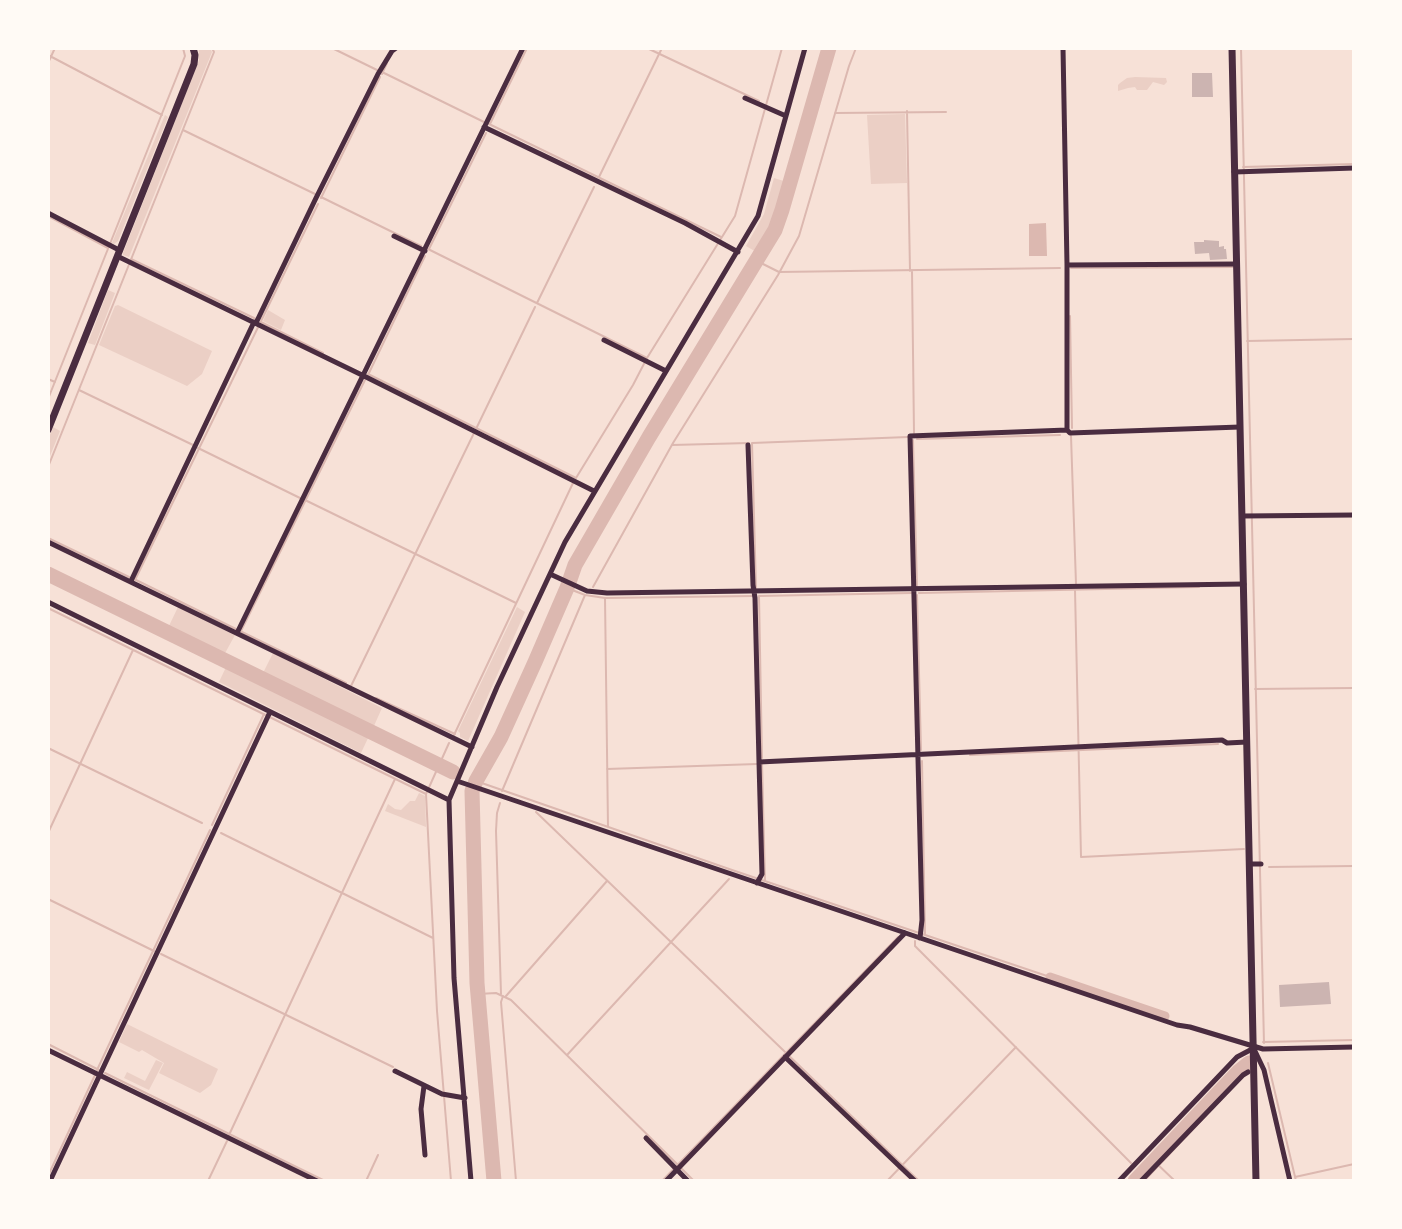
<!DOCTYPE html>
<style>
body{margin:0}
#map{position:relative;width:1402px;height:1229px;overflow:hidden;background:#f7e1d7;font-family:"Crimson Pro",serif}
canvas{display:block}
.frame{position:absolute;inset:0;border:50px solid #fffaf5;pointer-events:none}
</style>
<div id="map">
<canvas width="1402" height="1229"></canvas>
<div class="frame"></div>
</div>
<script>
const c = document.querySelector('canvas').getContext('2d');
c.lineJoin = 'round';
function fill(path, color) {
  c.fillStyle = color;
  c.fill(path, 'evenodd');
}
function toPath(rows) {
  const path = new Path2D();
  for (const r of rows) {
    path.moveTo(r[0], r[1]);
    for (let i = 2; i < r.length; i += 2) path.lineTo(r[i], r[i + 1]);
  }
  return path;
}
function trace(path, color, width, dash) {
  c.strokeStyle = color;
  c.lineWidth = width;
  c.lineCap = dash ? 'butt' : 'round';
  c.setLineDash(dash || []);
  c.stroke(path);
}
const green = toPath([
 [199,48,210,48,212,52,129,257,123,255,123,253,199,60],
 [1135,77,1166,78,1167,82,1164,85,1153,82,1147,90,1137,90,1135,87,1128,88,1118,91,1118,85,1120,83,1127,78],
 [905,114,907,183,871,184,867,115],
 [165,115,168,117,118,241,114,244,112,243],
 [774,178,787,182,778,214,758,253,746,246,764,214],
 [108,290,115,293,95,345,88,343],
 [118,305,212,351,202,374,187,386,99,345,115,306],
 [268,310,285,320,281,330,263,321],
 [53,427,60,431,48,461,48,440],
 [178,607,235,635,224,655,168,628],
 [517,607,525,612,468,741,460,737,460,733,458,731],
 [273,653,382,708,373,728,262,675],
 [227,665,369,736,361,753,219,682],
 [419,793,425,796,426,827,385,811,388,804,395,809,401,810,410,801,415,801],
 [127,1024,218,1069,211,1085,200,1093,159,1073,164,1063,142,1050,139,1052,119,1042],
 [156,1060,163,1063,149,1090,124,1078,127,1072,145,1081]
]);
const water = toPath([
 [1046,223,1047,256,1029,256,1029,224]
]);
const stream = toPath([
 [332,48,377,70],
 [647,48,759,101],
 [1241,48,1264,1043],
 [48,55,162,115],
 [48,63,55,48],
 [382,72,484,122],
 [382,74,387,63],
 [907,111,910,271],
 [835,113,946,112],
 [489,124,721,237],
 [490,124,527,48],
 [183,130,315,194],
 [1243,167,1354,164],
 [599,177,662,48],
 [321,197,421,246],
 [321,198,380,77],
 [48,216,108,248],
 [428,249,647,358],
 [429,249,486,133],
 [131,259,256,319],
 [757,261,779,272,1060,268],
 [1071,268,1233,267],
 [912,271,914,433],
 [537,303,594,187],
 [1070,316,1072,428],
 [261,322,323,353],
 [1247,341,1354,339],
 [368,374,576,478],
 [368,375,425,256],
 [48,379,55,382],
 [79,390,193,445],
 [48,399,185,56,183,48],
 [476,429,535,307],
 [1071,436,1076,584],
 [917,439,1060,435],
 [913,440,917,587],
 [672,445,749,443],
 [198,448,300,498],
 [48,467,214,52,212,48],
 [576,478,633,385,647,358,735,216,782,48],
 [305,500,516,603],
 [48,538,129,577],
 [135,580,318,204],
 [136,580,346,683],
 [593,587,673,443,778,275,799,236,849,66,856,48],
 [567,588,585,595,605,598,753,596],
 [756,589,752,443,908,437],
 [1075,590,1081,857,1244,849],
 [919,593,1199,587],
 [917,595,921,750],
 [605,598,608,827],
 [48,608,426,794],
 [241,631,365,380],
 [351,686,474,433],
 [1255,689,1354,688],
 [376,698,455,734],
 [454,735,573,483],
 [449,743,426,794,437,1011,451,1181],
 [48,748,202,823],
 [970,755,1218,744],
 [762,758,759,596,911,593],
 [922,761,925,935],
 [762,763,765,881],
 [607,769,757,764],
 [476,781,732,870,1050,977],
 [502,791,585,595],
 [500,803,497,813,496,831,501,994],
 [536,812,919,1181],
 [212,825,264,714],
 [48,833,133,650],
 [221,833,433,938],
 [1269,867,1354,866],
 [48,899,154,951],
 [915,941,915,946,1131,1163],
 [161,954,393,1067],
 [478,994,496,993,511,1000,677,1164],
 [503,996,501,1002,516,1181],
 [506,996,607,881],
 [1263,1042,1354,1040],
 [48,1044,99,1070],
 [567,1055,729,879],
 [1268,1063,1296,1181],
 [97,1070,210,830],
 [105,1073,325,1181],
 [229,1135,395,779],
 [1154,1161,1175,1181],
 [681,1168,694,1181],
 [1140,1172,1142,1173],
 [48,1176,95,1075],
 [1295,1177,1354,1164],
 [208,1181,227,1141],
 [366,1181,378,1155],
 [662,1181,898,937],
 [887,1181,1016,1047]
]);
const canal = toPath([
 [1050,977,1165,1016]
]);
const river = toPath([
 [48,574,453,772],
 [494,1181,477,983,472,791,476,781,501,737,535,662,567,588,575,565,649,437,775,230,782,210,829,48],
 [1135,1181,1239,1071,1249,1063]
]);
const building = toPath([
 [1192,73,1212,73,1213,97,1192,97],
 [1204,240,1219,241,1219,247,1224,246,1224,249,1226,249,1227,259,1210,260,1209,253,1195,254,1194,242,1204,242],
 [1329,982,1331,1004,1280,1007,1279,985]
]);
const minor = toPath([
 [1063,48,1067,265],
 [745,98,786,116],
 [484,127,685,223,738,252],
 [1234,172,1354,168],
 [48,213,119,250],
 [394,236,425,251],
 [117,256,364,376,594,491],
 [256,323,316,198,378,74,392,51,396,48],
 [604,340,666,371],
 [1067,430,1067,265,1237,264],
 [748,445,753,585,755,598,759,762,762,874,757,883],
 [1243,516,1354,515],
 [48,542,472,747],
 [550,574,587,591,607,593,1244,584],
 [131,581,254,322],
 [48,602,449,800],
 [237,633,523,48],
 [759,762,1222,740,1227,743,1247,742],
 [457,781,1177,1025,1190,1027,1263,1049,1354,1047],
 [1250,864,1261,864],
 [920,938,922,920,910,436,1067,430,1070,433,1240,427],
 [1254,1049,1264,1070,1290,1181],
 [48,1050,317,1181],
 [785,1057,915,1181],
 [395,1071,442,1094,465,1098],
 [424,1086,421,1109,425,1155],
 [646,1138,688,1181],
 [50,1181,270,712],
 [471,1181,454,978,449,800,497,687,565,542,758,216,805,48],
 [666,1181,905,933],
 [1119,1181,1237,1057,1254,1048],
 [1141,1181,1243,1075,1248,1072]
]);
const tertiary = toPath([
 [1232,48,1256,1181],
 [48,430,194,64,195,55,193,48]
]);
fill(green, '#ebcfc5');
fill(water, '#dcb8b0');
trace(stream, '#dcb8b0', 2);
trace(canal, '#dcb8b0', 9);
trace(river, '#dcb8b0', 15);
fill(building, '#ccb4b1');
trace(minor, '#4a2c40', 5);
trace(tertiary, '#4a2c40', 7);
</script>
